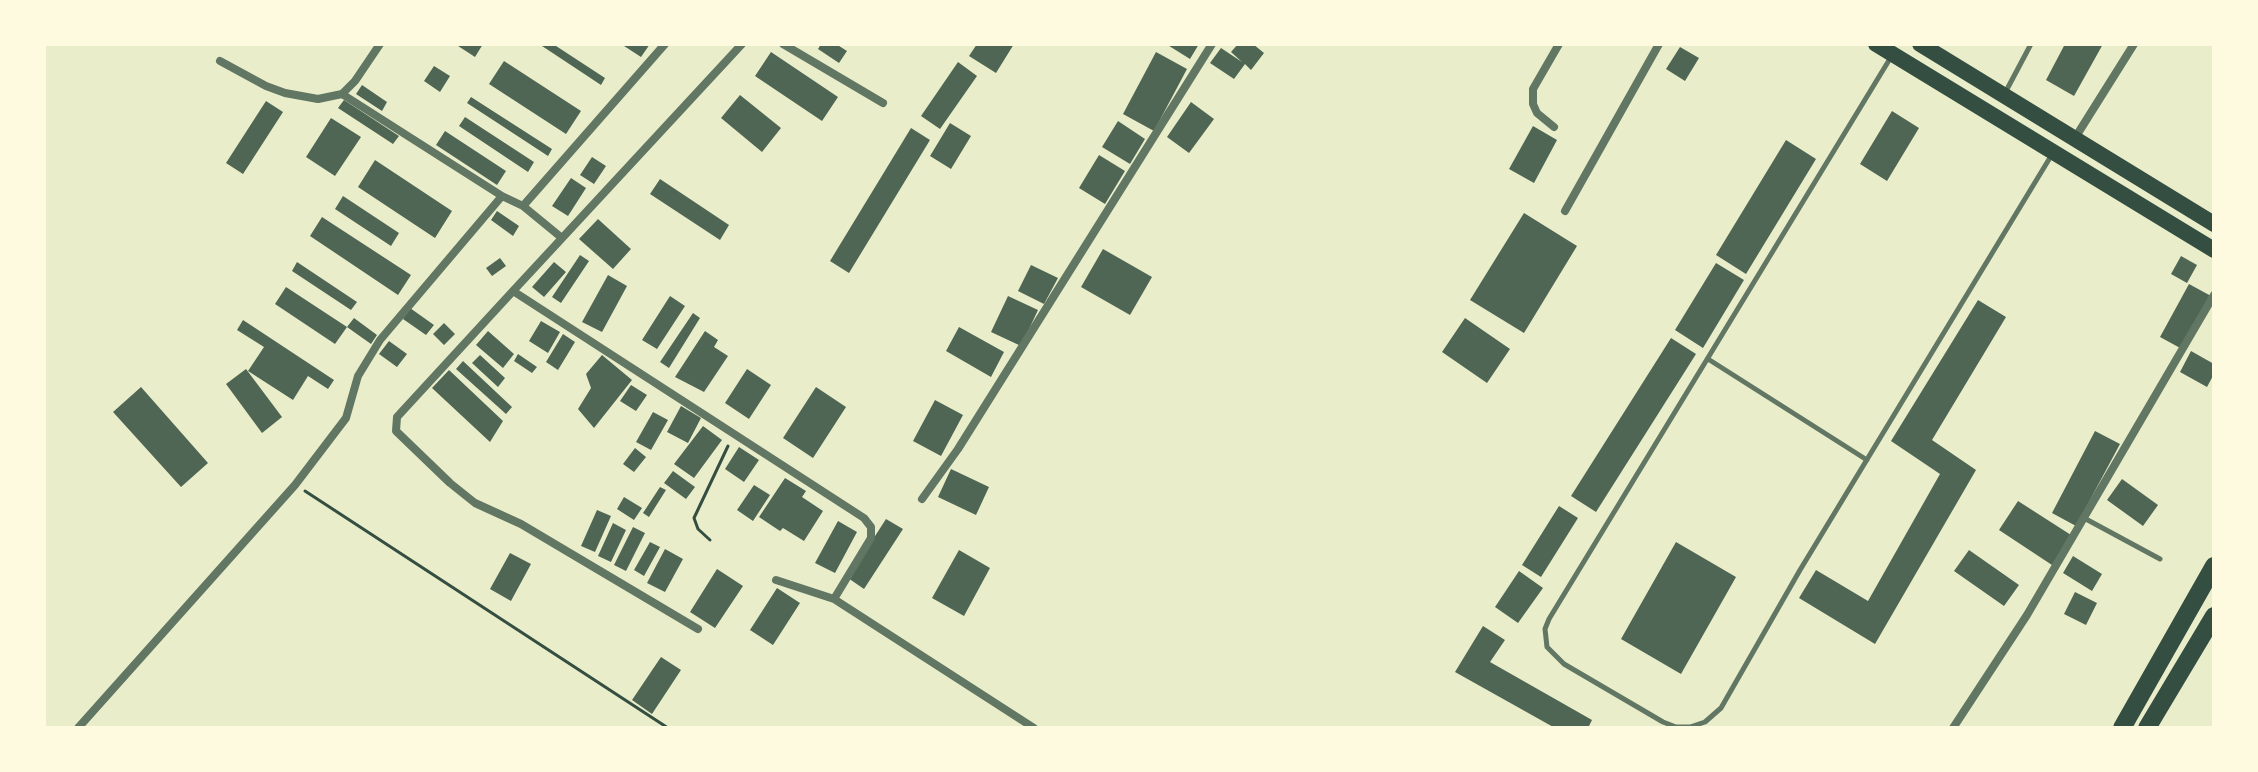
<!DOCTYPE html>
<style>
body{margin:0}
#map{position:relative;width:2258px;height:772px;overflow:hidden;background:#e9edc9;font-family:Mulish,sans-serif}
canvas{display:block}
.frame{position:absolute;inset:0;border:46px solid #fefae0;pointer-events:none}
</style>
<div id="map">
<canvas width="2258" height="772"></canvas>
<div class="frame"></div>
</div>
<script>
const c = document.querySelector('canvas').getContext('2d');
c.lineJoin = 'round';
function fill(path, color) {
  c.fillStyle = color;
  c.fill(path, 'evenodd');
}
function toPath(rows) {
  const path = new Path2D();
  for (const r of rows) {
    path.moveTo(r[0], r[1]);
    for (let i = 2; i < r.length; i += 2) path.lineTo(r[i], r[i + 1]);
  }
  return path;
}
function trace(path, color, width, dash) {
  c.strokeStyle = color;
  c.lineWidth = width;
  c.lineCap = dash ? 'butt' : 'round';
  c.setLineDash(dash || []);
  c.stroke(path);
}
const building = toPath([
 [455,44,483,44,475,57],
 [539,44,553,44,605,78,601,85],
 [621,44,650,44,641,57],
 [821,44,836,44,847,51,839,63,818,49],
 [977,44,1014,44,996,73,969,56],
 [1166,44,1199,44,1190,59],
 [1238,44,1253,44,1264,53,1251,70,1245,64,1234,79,1210,63,1221,48,1242,62,1231,52],
 [2065,44,2103,44,2074,96,2046,80],
 [1680,47,1699,58,1685,81,1666,69],
 [771,52,838,97,822,121,755,76],
 [1156,52,1187,69,1154,131,1123,114],
 [504,61,581,111,566,134,489,84],
 [958,62,977,76,940,129,921,116],
 [434,66,450,76,440,92,424,81],
 [362,85,387,102,382,111,356,94],
 [740,95,781,128,762,152,721,118],
 [471,97,552,149,548,156,467,103],
 [344,100,399,136,393,144,338,108],
 [266,101,283,112,243,174,226,163],
 [1191,102,1214,119,1189,153,1167,137],
 [1892,111,1919,128,1887,181,1860,164],
 [465,117,534,162,528,172,459,126],
 [331,118,361,137,335,176,306,157],
 [1118,121,1145,139,1130,164,1102,147],
 [950,123,971,136,951,169,930,156],
 [1533,126,1557,140,1534,183,1509,169],
 [911,128,930,140,849,273,830,261],
 [445,131,506,171,497,185,436,145],
 [1786,140,1816,159,1746,274,1716,255],
 [1099,155,1125,171,1105,204,1079,188],
 [592,157,606,166,594,184,580,175],
 [375,160,452,211,435,238,358,187],
 [571,178,586,188,568,216,552,206],
 [660,179,729,225,720,240,650,194],
 [343,196,399,233,391,246,335,209],
 [497,211,519,226,513,236,491,220],
 [1524,213,1577,246,1524,333,1470,300],
 [322,217,411,275,398,295,310,236],
 [598,219,631,249,613,269,579,239],
 [1103,249,1152,277,1130,315,1081,287],
 [580,255,589,261,561,303,552,297],
 [2181,256,2197,265,2187,283,2171,274],
 [500,258,506,266,492,276,486,268],
 [297,262,357,302,351,310,292,271],
 [554,262,566,272,544,297,532,287],
 [1716,263,1744,280,1703,348,1675,330],
 [1031,265,1058,278,1044,304,1018,291],
 [608,275,627,286,602,332,582,322],
 [2189,284,2211,296,2182,349,2160,337],
 [286,287,347,327,335,344,275,304],
 [670,296,685,306,657,349,642,340],
 [1008,296,1038,310,1021,346,991,332],
 [1978,300,2006,317,1932,440,1976,470,1875,644,1799,598,1816,570,1868,601,1940,474,1891,441],
 [410,308,434,325,426,335,403,319],
 [693,313,700,318,669,368,660,362],
 [354,318,377,335,371,344,347,327],
 [1465,318,1510,349,1487,383,1442,352],
 [243,320,334,380,328,389,308,376,293,400,248,371,264,347,237,330],
 [541,321,560,332,548,353,529,341],
 [444,323,455,334,444,345,433,334],
 [959,327,1004,352,991,377,946,351],
 [488,331,514,354,503,368,476,345],
 [705,331,718,340,714,347,728,356,704,392,675,377],
 [563,334,575,342,558,370,546,362],
 [1671,338,1696,354,1596,512,1571,496],
 [389,341,407,354,397,367,379,354],
 [2191,351,2214,364,2214,374,2207,387,2180,372],
 [518,354,537,367,532,373,514,361],
 [480,355,505,378,498,387,472,363],
 [602,355,632,380,594,428,578,409,591,388,586,374],
 [463,361,512,407,506,414,456,369],
 [246,369,282,417,262,433,226,384],
 [747,369,771,385,749,419,725,403],
 [449,370,503,421,490,442,432,388],
 [631,385,647,395,636,411,620,401],
 [141,387,208,463,181,487,113,412],
 [816,387,846,407,813,458,783,438],
 [935,400,963,415,941,456,913,441],
 [681,406,701,418,688,443,667,432],
 [653,412,668,420,651,450,636,442],
 [703,426,722,440,694,478,674,464],
 [2095,431,2120,444,2076,526,2052,513],
 [739,447,759,460,744,482,725,469],
 [635,448,646,457,634,472,623,464],
 [951,469,989,487,976,515,938,497],
 [673,471,695,487,686,499,664,483],
 [785,478,806,491,802,497,823,511,804,541,783,528,780,531,759,517],
 [2122,479,2158,505,2143,526,2107,500],
 [754,485,770,495,753,521,737,510],
 [660,487,666,490,649,517,643,513],
 [624,497,642,508,634,520,617,509],
 [2018,501,2071,535,2052,565,1999,530],
 [1559,506,1578,518,1541,577,1522,565],
 [597,510,611,516,595,552,581,546],
 [886,519,903,529,864,589,848,578],
 [838,521,857,532,835,573,815,563],
 [613,523,626,530,611,562,598,556],
 [633,527,645,533,626,571,614,565],
 [650,542,660,547,644,576,634,570],
 [1676,542,1736,577,1681,674,1621,639],
 [665,549,683,559,665,592,647,583],
 [959,550,990,568,964,616,932,598],
 [1969,550,2019,585,2004,606,1954,571],
 [510,553,531,564,511,601,490,589],
 [2073,556,2102,574,2092,591,2063,573],
 [717,569,743,586,715,628,690,612],
 [1519,571,1543,588,1518,623,1495,607],
 [777,588,800,603,773,645,750,630],
 [2075,592,2097,603,2086,625,2064,614],
 [1483,626,1505,640,1490,662,1592,720,1588,728,1555,728,1455,672],
 [661,657,681,670,652,714,632,700]
]);
const path = toPath([
 [305,491,668,728],
 [710,540,698,529,694,518,728,446]
]);
const service = toPath([
 [1891,57,1549,619,1545,629,1547,647,1564,664,1663,722,1676,727,1690,727,1705,722,1721,708,1800,570,2051,156],
 [2005,93,2031,44],
 [1708,359,1867,460],
 [2084,518,2160,559]
]);
const minor = toPath([
 [380,44,355,81,342,94,502,196],
 [742,44,513,291,864,518,871,527,871,538,834,599,1034,728],
 [783,44,883,103],
 [220,61,266,86,285,93,318,99,342,94],
 [1554,127,1537,113,1533,104,1533,89,1559,44],
 [2075,138,2134,44],
 [523,206,562,238],
 [1565,211,1659,44],
 [513,291,397,417,396,431,450,483,475,503,521,524,698,629],
 [922,499,958,449,1212,44],
 [776,580,834,599],
 [78,728,295,485,346,418,358,376,380,340,502,196,523,206,665,44],
 [1953,728,2027,615,2214,295]
]);
const trunk = toPath([
 [1876,44,2214,250],
 [1920,44,2214,224]
]);
const motorway = toPath([
 [2122,728,2214,566],
 [2147,728,2214,616]
]);
fill(building, '#4f6655');
trace(path, '#344e41', 3);
trace(service, '#617663', 5);
trace(minor, '#617663', 8);
trace(trunk, '#344e41', 16);
trace(motorway, '#344e41', 18);
</script>
